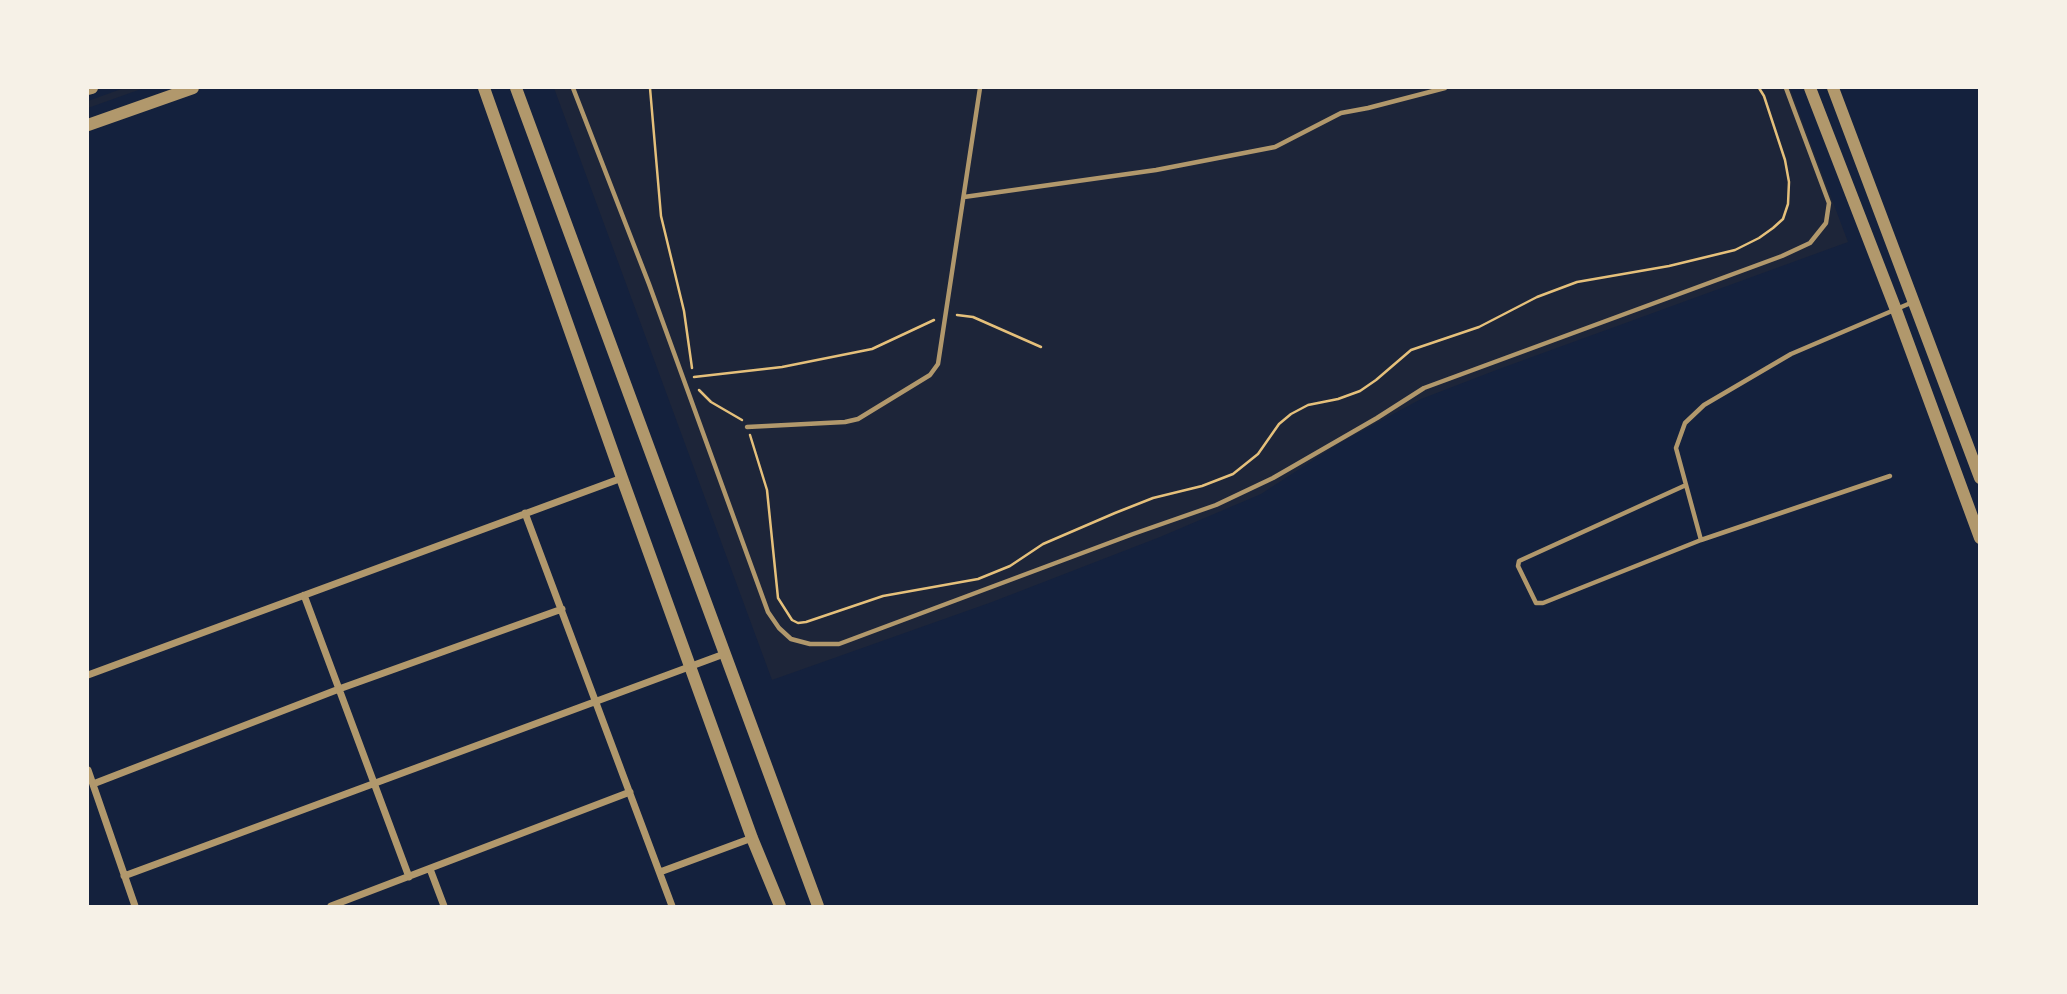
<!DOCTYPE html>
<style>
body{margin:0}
#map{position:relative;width:2067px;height:994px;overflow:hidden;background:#14213d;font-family:Commissioner,sans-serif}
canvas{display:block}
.frame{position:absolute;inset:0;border:89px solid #f6f1e7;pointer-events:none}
</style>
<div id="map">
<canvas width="2067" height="994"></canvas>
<div class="frame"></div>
</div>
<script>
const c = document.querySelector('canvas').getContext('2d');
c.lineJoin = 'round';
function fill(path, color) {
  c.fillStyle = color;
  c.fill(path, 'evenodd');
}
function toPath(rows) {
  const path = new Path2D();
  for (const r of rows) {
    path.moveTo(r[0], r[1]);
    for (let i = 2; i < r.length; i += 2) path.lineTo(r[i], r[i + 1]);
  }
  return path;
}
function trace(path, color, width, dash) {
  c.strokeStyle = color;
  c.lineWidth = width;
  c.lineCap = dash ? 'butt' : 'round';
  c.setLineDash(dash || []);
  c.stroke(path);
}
const green = toPath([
 [124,88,144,88,88,108,88,101],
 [554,88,1790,88,1848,242,1499,369,1421,399,1338,444,1261,494,1160,537,992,602,772,680]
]);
const path = toPath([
 [650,88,661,216,684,311,692,368],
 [957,315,973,317,1041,347],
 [694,377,782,367,872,349,934,320],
 [699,390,711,402,742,420],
 [750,435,767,490,778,598,792,620,798,623,806,622,883,596,978,579,1010,566,1043,544,1115,513,1153,498,1202,486,1233,474,1258,454,1279,424,1291,414,1308,405,1338,399,1360,391,1376,380,1411,350,1479,327,1537,297,1577,282,1669,266,1735,250,1759,238,1773,228,1783,219,1788,204,1789,182,1785,160,1764,96,1759,88]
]);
const service = toPath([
 [573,88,649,284,768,612,779,628,791,639,810,644,839,644,1133,534,1216,505,1273,478,1377,418,1424,388,1782,256,1810,243,1826,223,1829,203,1786,88],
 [964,197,1156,170,1275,147,1341,113,1368,108,1445,88],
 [747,427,845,422,858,419,930,375,938,364,980,88],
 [1686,485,1519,561,1518,566,1536,603,1543,603,1701,540,1890,476],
 [1701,540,1676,448,1685,423,1704,405,1791,354,1913,302]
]);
const minor = toPath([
 [525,513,672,906],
 [304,595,409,877],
 [88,675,622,478],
 [88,770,135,906],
 [93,784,339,689,562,609],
 [430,869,444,906],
 [660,872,752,838],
 [124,876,724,654],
 [331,906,630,792]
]);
const tertiary = toPath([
 [484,88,622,478,752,838,780,906],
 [516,88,818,906],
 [1810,88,1896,310,1980,538],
 [1833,88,1980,478],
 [88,89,92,88],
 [88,125,193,88]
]);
fill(green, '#1d2539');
trace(path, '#e5c07b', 2.5);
trace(service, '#b1986c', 4.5);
trace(minor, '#b1986c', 7);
trace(tertiary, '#b1986c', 12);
</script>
